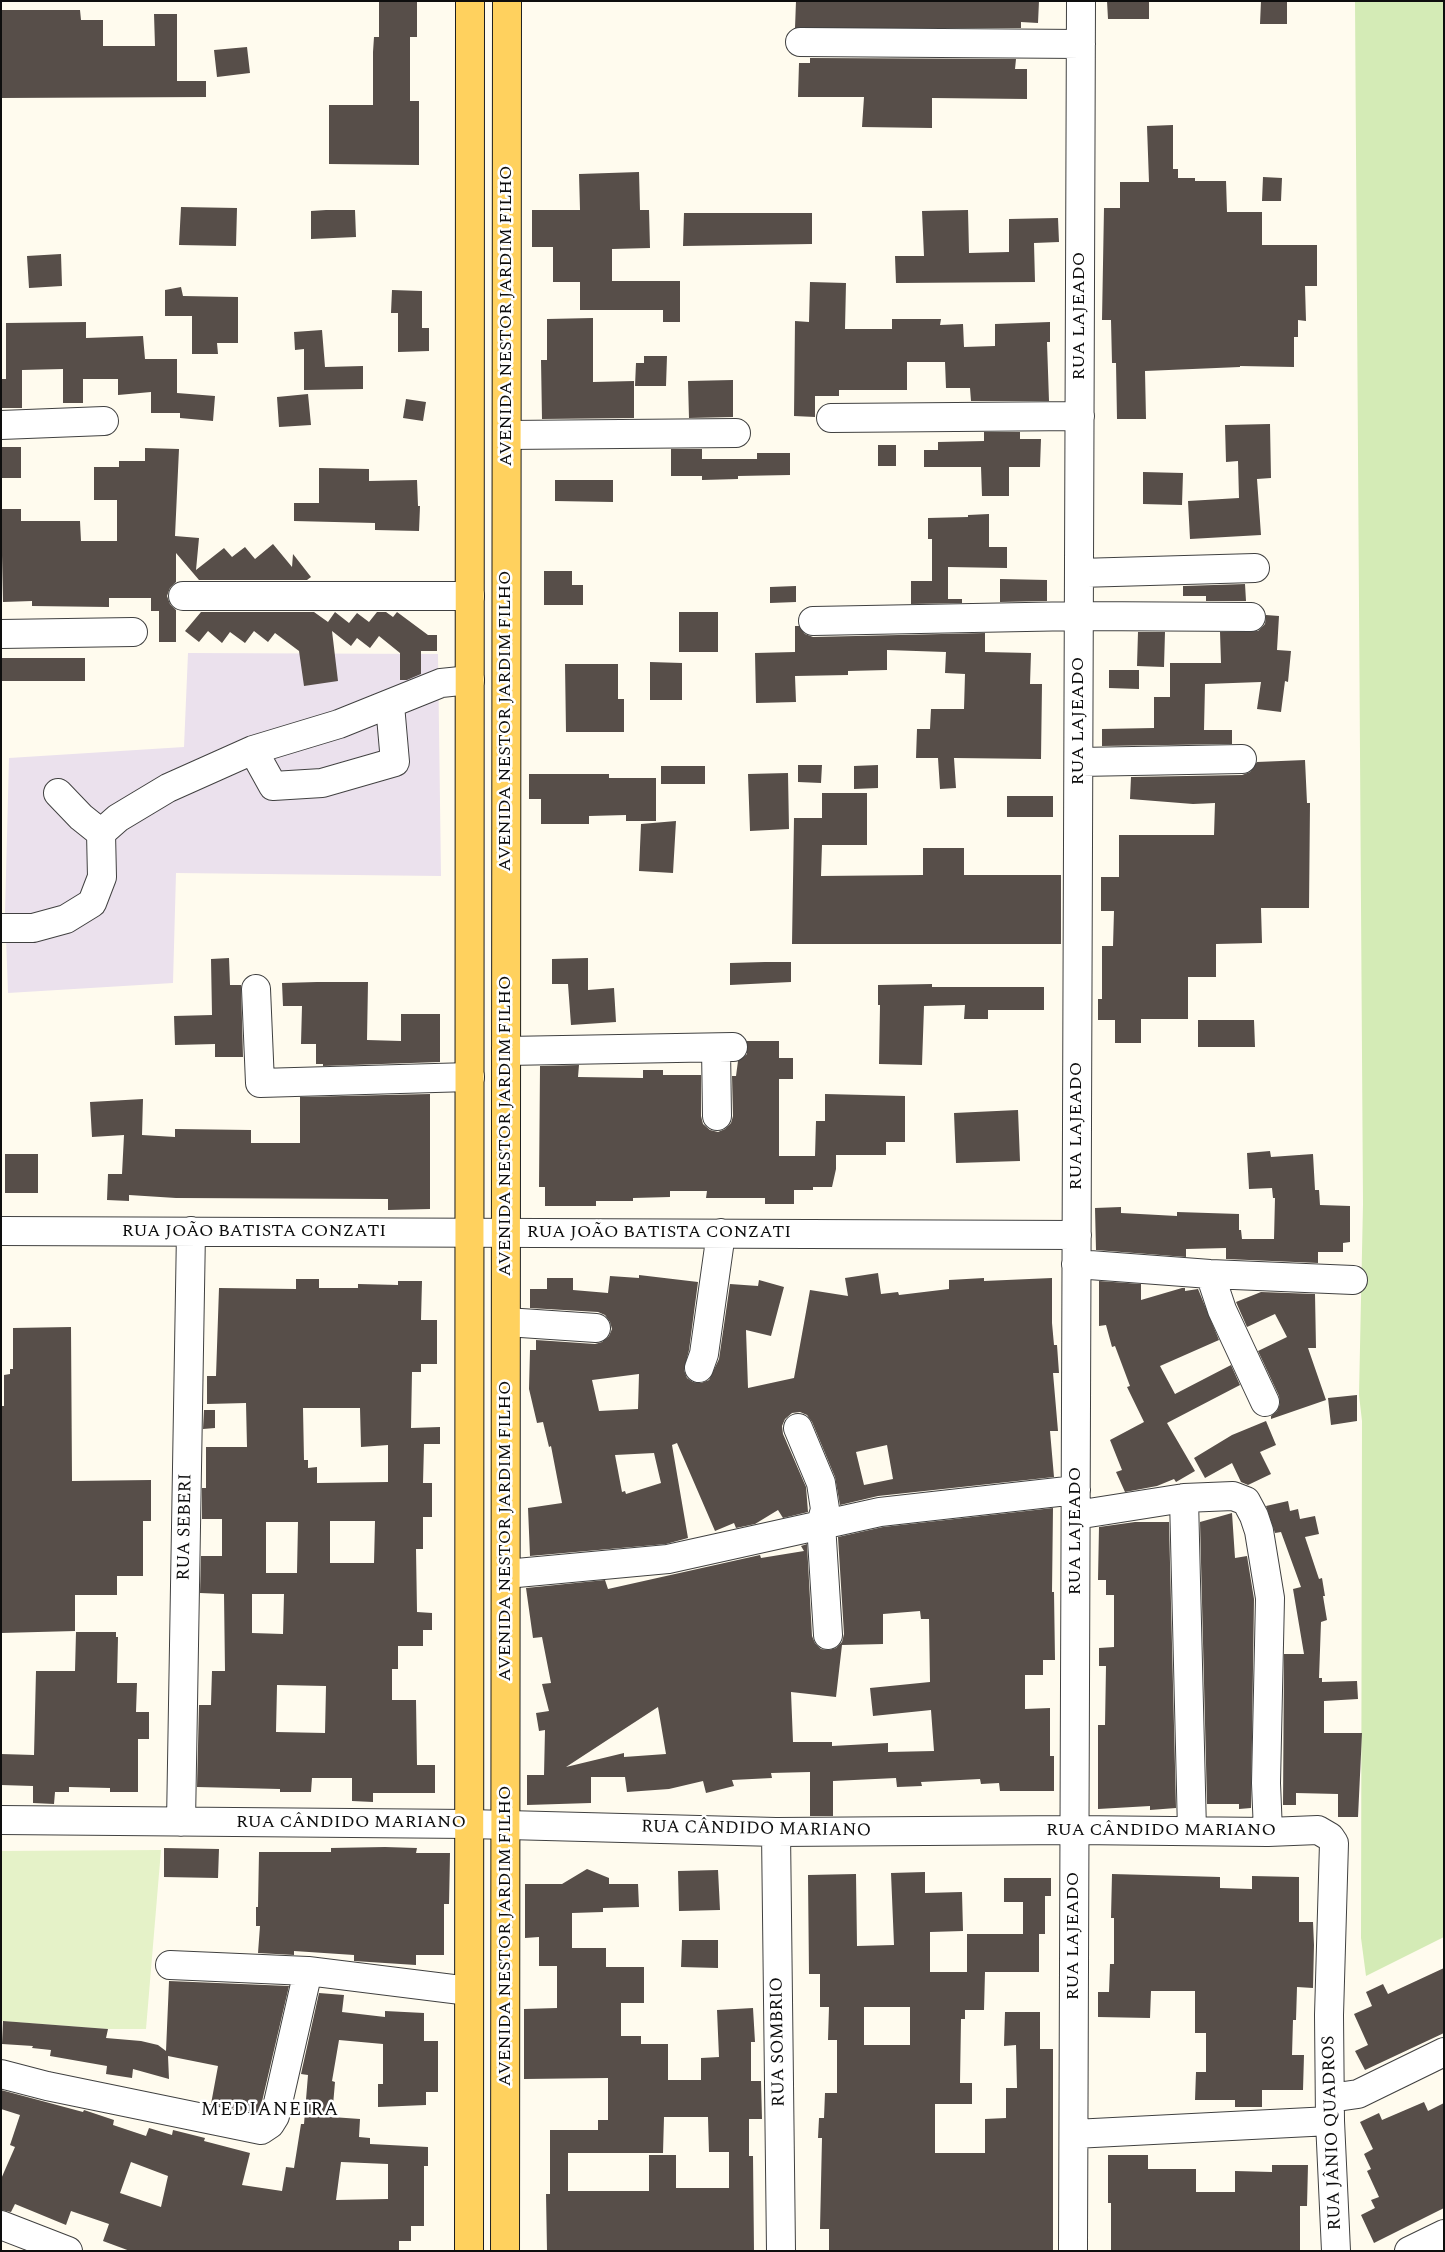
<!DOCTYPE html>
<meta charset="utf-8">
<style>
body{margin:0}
#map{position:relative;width:1445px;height:2252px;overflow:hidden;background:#fffbee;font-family:Spectral,serif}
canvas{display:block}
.frame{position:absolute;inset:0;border:2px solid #0e0e0e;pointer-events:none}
</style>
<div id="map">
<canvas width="1445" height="2252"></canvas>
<div class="frame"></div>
</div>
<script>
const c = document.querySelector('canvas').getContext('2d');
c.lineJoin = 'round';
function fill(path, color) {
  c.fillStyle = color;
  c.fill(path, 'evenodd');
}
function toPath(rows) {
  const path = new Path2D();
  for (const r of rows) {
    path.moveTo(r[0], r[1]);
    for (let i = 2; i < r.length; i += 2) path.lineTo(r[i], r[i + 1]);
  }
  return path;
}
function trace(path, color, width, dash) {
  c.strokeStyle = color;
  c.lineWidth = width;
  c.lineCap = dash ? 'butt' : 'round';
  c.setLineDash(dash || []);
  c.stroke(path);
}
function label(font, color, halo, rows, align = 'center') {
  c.font = font + ' Spectral,serif';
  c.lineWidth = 5;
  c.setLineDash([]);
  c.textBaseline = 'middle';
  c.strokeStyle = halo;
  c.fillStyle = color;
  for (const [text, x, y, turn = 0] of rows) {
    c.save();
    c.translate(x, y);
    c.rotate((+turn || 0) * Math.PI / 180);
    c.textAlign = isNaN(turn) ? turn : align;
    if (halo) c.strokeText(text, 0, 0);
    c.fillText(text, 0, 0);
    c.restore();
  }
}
const industrial = toPath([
 [188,653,438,654,441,876,176,873,173,983,8,993,6,937,1,937,1,913,5,913,9,758,184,747]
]);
const green = toPath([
 [1355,1,1444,1,1444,1937,1366,1976,1361,1938,1362,1421,1359,1395,1363,1204]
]);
const pitch = toPath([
 [161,1850,146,2029,108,2029,1,2021,1,1851]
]);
const building = toPath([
 [379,1,417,1,417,37,410,37,410,101,419,101,419,165,329,164,329,105,373,105,373,52,374,37,379,37],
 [796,1,1039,1,1038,23,1021,22,1021,28,795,28],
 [1107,1,1149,1,1149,19,1108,19],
 [1261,1,1287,1,1287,24,1260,24],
 [1,10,80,10,81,20,103,20,103,46,155,46,154,14,177,14,177,81,206,81,206,97,1,98],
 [247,47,250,73,217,77,214,50],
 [810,58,1016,59,1015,69,1027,69,1027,99,932,98,932,128,862,127,864,97,798,97,799,63,810,63],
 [1173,125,1173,169,1178,169,1178,178,1195,178,1195,181,1226,181,1227,212,1262,212,1262,245,1317,245,1317,286,1305,286,1306,321,1298,320,1298,337,1294,337,1294,367,1240,366,1240,367,1145,371,1146,419,1117,419,1116,363,1112,363,1111,320,1102,320,1104,208,1120,208,1120,182,1149,182,1147,126],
 [639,172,640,210,649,210,650,248,612,249,612,281,680,281,680,322,663,322,663,310,580,310,580,282,553,282,553,247,532,247,532,210,580,210,579,174],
 [1263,177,1282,178,1281,201,1262,201],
 [181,207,237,208,236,246,179,245],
 [326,210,355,210,356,237,311,239,311,211],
 [968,210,969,253,1009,252,1009,219,1058,218,1059,242,1034,243,1035,282,896,283,895,256,924,256,922,211],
 [684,213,812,213,812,244,683,246],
 [61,254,62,286,29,288,27,256],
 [810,282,846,283,845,329,892,329,892,319,941,319,940,325,963,324,964,347,995,346,995,324,1050,322,1050,342,1047,342,1049,401,971,401,970,388,946,388,945,362,907,362,907,390,839,390,839,396,815,396,815,417,794,416,795,321,809,322],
 [181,287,183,296,238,297,238,343,217,343,218,354,192,354,192,316,165,316,165,290],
 [392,290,422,291,422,328,429,328,429,351,398,352,398,313,391,313],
 [593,318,593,382,634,381,634,418,542,419,541,360,547,360,547,319],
 [86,322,86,338,143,336,145,359,177,359,177,393,215,396,213,421,180,418,180,413,151,413,151,392,118,395,118,379,83,379,83,403,63,403,63,369,22,370,22,408,1,408,1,379,6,379,6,323],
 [322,330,325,367,363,366,363,389,304,390,304,349,295,350,294,332],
 [644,356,667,356,666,386,635,386,636,363,644,363],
 [733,380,733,417,689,418,688,381],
 [308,394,311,425,279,427,277,397],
 [406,399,426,402,423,421,403,418],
 [1270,424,1271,478,1257,479,1261,535,1190,539,1188,501,1239,498,1238,461,1226,462,1225,425],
 [984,432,1020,432,1020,439,1041,439,1040,467,1009,467,1009,496,982,496,981,467,924,467,924,450,938,450,938,442,984,441],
 [878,445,896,445,896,466,878,466],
 [1,447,21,447,21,478,1,478],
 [145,448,179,449,175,536,199,538,196,570,224,548,232,557,245,547,255,559,273,544,292,567,293,554,311,577,307,580,199,580,176,553,176,582,170,588,167,596,170,604,176,610,176,642,159,642,159,611,151,611,151,598,109,598,109,607,32,606,32,601,3,602,1,509,21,509,21,521,80,521,81,541,117,541,117,500,94,500,94,467,119,467,119,461,145,461],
 [671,449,702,449,702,459,757,459,757,453,790,453,790,475,738,476,738,479,702,480,702,476,671,476],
 [319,468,369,469,369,481,417,480,418,506,420,506,419,531,375,530,375,523,294,521,294,503,319,503],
 [1143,472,1183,473,1182,505,1143,504],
 [555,480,613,480,613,502,555,501],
 [989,514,989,547,1007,547,1007,568,948,567,948,599,962,599,962,603,911,604,911,581,932,581,932,539,928,539,928,518,968,517,968,515],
 [544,571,572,571,572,585,583,585,583,605,544,605],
 [1000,579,1047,580,1047,601,1000,602],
 [1245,584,1246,601,1206,601,1206,596,1183,596,1183,586],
 [796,586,796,602,770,603,770,587],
 [201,612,314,612,328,622,335,612,349,623,357,613,369,622,377,612,386,612,393,617,397,612,428,635,437,635,437,651,421,651,421,674,407,680,400,680,400,653,379,636,370,648,357,638,351,646,332,631,338,681,304,686,299,651,275,633,268,642,254,631,245,643,230,632,222,643,208,631,199,642,185,631],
 [679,612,718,612,718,652,679,652],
 [1266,615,1279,616,1277,650,1291,651,1288,682,1285,681,1281,712,1257,709,1261,682,1205,684,1204,730,1232,730,1232,744,1102,746,1102,729,1154,728,1154,697,1170,697,1170,663,1221,663,1220,632,1258,631,1265,624],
 [795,626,799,626,805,634,813,637,985,633,985,652,1031,653,1030,684,1042,684,1041,759,954,758,956,788,940,789,938,758,916,758,917,729,930,729,931,709,964,709,965,674,945,673,946,652,887,650,887,670,848,671,848,675,795,676,796,702,756,703,755,653,795,652],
 [1138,632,1165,632,1164,667,1137,666],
 [1,658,85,658,85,681,1,681],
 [650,662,682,663,682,700,650,700],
 [565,664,618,664,618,699,624,699,624,732,566,732],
 [1109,670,1139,670,1139,689,1109,688],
 [1305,760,1307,803,1310,803,1309,908,1261,908,1262,943,1216,944,1216,977,1188,977,1188,1019,1141,1019,1141,1043,1115,1043,1115,1020,1098,1020,1098,999,1102,999,1102,946,1113,946,1114,911,1101,911,1101,877,1119,877,1119,835,1214,835,1215,803,1193,804,1130,799,1131,777,1242,775,1250,772,1257,762],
 [798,765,822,765,821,783,798,782],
 [878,765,878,788,854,789,854,766],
 [661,766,705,766,705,784,661,784],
 [788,773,789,829,750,831,748,774],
 [529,774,609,774,609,778,656,778,656,821,626,821,626,815,589,816,589,824,541,824,541,799,529,799],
 [822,793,867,793,867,845,822,845,821,876,923,875,923,848,964,848,964,875,1061,875,1061,944,792,944,794,818,822,818],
 [1007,796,1053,796,1053,817,1007,817],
 [676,821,673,873,639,871,641,824],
 [229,958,230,985,241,985,243,1057,215,1057,215,1044,175,1045,174,1016,212,1015,211,959],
 [588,958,588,990,614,988,616,1022,571,1025,568,984,552,984,552,959],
 [765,962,791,962,791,982,730,985,730,963],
 [317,982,368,982,367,1040,401,1041,401,1014,440,1014,440,1062,323,1066,323,1064,316,1064,316,1044,301,1044,302,1006,283,1006,282,983],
 [932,984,932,987,1044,987,1044,1010,988,1010,988,1019,964,1019,965,1005,924,1006,922,1065,879,1064,880,1005,878,1005,878,985],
 [1198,1020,1254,1020,1255,1047,1198,1047],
 [747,1041,779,1041,779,1058,793,1058,793,1079,779,1079,779,1156,815,1156,816,1121,825,1121,825,1094,905,1096,905,1142,886,1142,886,1155,836,1155,836,1169,832,1187,813,1187,813,1190,794,1190,794,1204,765,1204,765,1198,706,1198,707,1191,670,1191,670,1197,633,1198,633,1201,596,1201,596,1206,545,1206,545,1187,539,1187,540,1066,579,1065,578,1077,643,1078,643,1070,663,1070,663,1075,701,1075,701,1116,703,1124,710,1130,718,1132,725,1129,731,1123,733,1116,732,1076,736,1076,738,1061,747,1054],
 [430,1094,430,1209,388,1210,388,1199,176,1198,129,1195,129,1201,107,1200,108,1174,122,1174,124,1135,92,1137,90,1102,143,1099,142,1135,175,1137,175,1129,251,1130,251,1143,300,1143,300,1097],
 [1018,1110,1020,1161,956,1163,954,1113],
 [1270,1151,1271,1157,1313,1154,1315,1190,1319,1190,1320,1205,1350,1206,1350,1242,1343,1243,1343,1252,1318,1252,1318,1263,1226,1259,1226,1248,1186,1249,1186,1257,1096,1250,1095,1208,1121,1207,1121,1213,1177,1216,1177,1212,1239,1214,1239,1230,1241,1230,1242,1239,1274,1239,1275,1198,1273,1198,1272,1188,1249,1189,1247,1153],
 [5,1154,38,1154,38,1193,5,1193],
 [878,1273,881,1294,898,1292,899,1295,949,1289,949,1280,984,1278,984,1281,1052,1278,1052,1323,1054,1345,1057,1345,1059,1373,1053,1373,1058,1431,1050,1431,1054,1477,878,1496,840,1505,835,1477,812,1422,807,1415,800,1412,792,1413,785,1419,782,1426,783,1434,806,1487,808,1512,783,1518,778,1510,755,1524,736,1528,734,1523,715,1531,677,1443,672,1445,688,1538,666,1544,530,1556,528,1508,562,1503,551,1446,549,1447,543,1422,537,1423,529,1389,530,1350,536,1350,536,1340,595,1344,602,1342,609,1336,612,1329,610,1322,605,1315,598,1312,530,1308,530,1289,547,1289,547,1278,573,1278,573,1290,608,1293,610,1276,639,1278,639,1275,698,1282,689,1350,684,1370,687,1378,693,1382,701,1383,709,1380,719,1359,730,1284,758,1286,759,1280,784,1287,771,1336,746,1330,748,1388,794,1378,810,1290,848,1296,845,1278],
 [639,1374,638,1409,599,1411,592,1380],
 [887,1445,893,1479,864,1485,856,1452],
 [654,1453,661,1483,626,1494,625,1491,622,1492,615,1455],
 [296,1279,319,1279,319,1288,358,1288,358,1284,398,1285,398,1281,422,1281,421,1320,437,1320,437,1364,421,1364,421,1372,412,1372,411,1428,440,1427,440,1444,424,1444,423,1483,432,1483,432,1517,423,1517,423,1549,416,1549,417,1612,432,1613,432,1630,423,1630,423,1646,398,1646,398,1669,392,1669,392,1700,416,1700,417,1765,435,1765,435,1793,373,1793,373,1802,352,1801,352,1778,312,1778,311,1792,280,1792,280,1789,197,1787,199,1705,211,1705,212,1671,225,1671,224,1594,200,1593,201,1556,222,1556,222,1519,202,1519,202,1488,206,1488,206,1447,247,1447,246,1403,207,1404,207,1376,216,1376,219,1288,296,1289],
 [303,1408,360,1408,361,1447,388,1445,388,1482,317,1483,317,1467,308,1468,308,1460,304,1460],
 [330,1521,375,1521,374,1563,330,1563],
 [266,1522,298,1522,297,1573,266,1573],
 [252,1594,284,1594,283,1634,252,1633],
 [277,1685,326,1686,325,1733,276,1732],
 [1099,1281,1141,1284,1141,1300,1182,1288,1185,1288,1185,1291,1198,1289,1219,1340,1160,1366,1175,1394,1231,1365,1240,1385,1167,1423,1195,1471,1176,1482,1174,1479,1157,1486,1125,1492,1116,1472,1122,1470,1110,1440,1144,1422,1127,1387,1130,1386,1115,1346,1112,1347,1106,1325,1099,1326],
 [1261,1292,1315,1294,1316,1348,1308,1348,1326,1400,1271,1419,1271,1416,1277,1411,1280,1404,1279,1396,1258,1351,1287,1337,1275,1314,1247,1327,1236,1302],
 [71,1327,72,1481,151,1480,151,1521,143,1521,143,1576,117,1576,117,1595,75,1595,75,1631,1,1633,1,1406,4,1406,4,1375,10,1374,10,1369,13,1369,13,1328],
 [1357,1395,1357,1421,1331,1425,1328,1398],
 [204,1410,215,1410,215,1428,203,1429],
 [1266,1421,1276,1445,1260,1452,1271,1474,1248,1485,1241,1482,1232,1463,1205,1478,1194,1458,1232,1435],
 [1288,1501,1290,1511,1298,1509,1300,1519,1315,1516,1319,1534,1305,1537,1319,1579,1322,1578,1325,1596,1323,1596,1327,1620,1321,1622,1319,1678,1322,1678,1322,1682,1357,1681,1358,1699,1324,1701,1324,1733,1362,1733,1358,1817,1338,1817,1338,1794,1296,1793,1296,1805,1283,1805,1284,1654,1304,1654,1293,1589,1301,1587,1281,1532,1275,1533,1266,1506],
 [1053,1508,1052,1592,1054,1592,1055,1660,1043,1660,1043,1675,1025,1675,1025,1709,1050,1708,1050,1756,1054,1756,1054,1791,1000,1791,999,1783,981,1784,980,1779,921,1782,922,1786,897,1787,896,1778,833,1781,833,1816,810,1816,810,1772,771,1773,772,1778,732,1780,734,1786,706,1793,703,1781,669,1789,627,1792,625,1777,591,1777,591,1803,527,1805,527,1775,544,1775,545,1730,539,1731,536,1713,549,1711,542,1684,551,1683,542,1637,533,1638,526,1588,605,1580,608,1589,760,1555,761,1558,804,1551,801,1546,807,1544,812,1636,815,1643,821,1649,829,1650,836,1648,842,1642,844,1634,838,1537,883,1527],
 [920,1611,921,1619,929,1619,930,1682,870,1688,873,1716,931,1710,934,1751,888,1752,888,1743,832,1746,832,1742,793,1742,791,1692,836,1697,842,1645,883,1644,883,1614],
 [658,1707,666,1754,624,1757,624,1753,566,1767],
 [1232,1513,1235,1558,1247,1556,1254,1599,1251,1808,1239,1809,1239,1804,1207,1804,1200,1522],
 [1135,1522,1169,1522,1176,1808,1150,1810,1150,1806,1098,1809,1098,1725,1105,1725,1106,1666,1099,1666,1099,1648,1114,1647,1114,1595,1106,1595,1106,1580,1098,1580,1099,1527],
 [76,1632,116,1632,116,1637,118,1637,117,1683,137,1683,136,1712,149,1712,149,1739,138,1739,138,1792,110,1792,110,1788,69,1787,69,1792,55,1792,54,1804,33,1803,33,1786,1,1785,1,1754,34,1755,36,1671,75,1671],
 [385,1847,417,1848,416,1853,450,1853,449,1904,444,1904,444,1955,416,1955,416,1965,354,1961,354,1955,294,1951,294,1955,258,1953,260,1926,256,1926,256,1907,258,1907,259,1852,331,1852,331,1848],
 [164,1848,219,1849,218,1878,164,1877],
 [587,1869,609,1878,609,1884,638,1884,639,1907,603,1908,603,1912,572,1913,572,1948,606,1948,606,1967,644,1967,644,2003,621,2003,621,2036,641,2036,641,2044,668,2044,668,2080,701,2080,701,2058,719,2057,717,2010,753,2008,755,2042,751,2042,751,2081,761,2081,762,2119,749,2119,749,2156,753,2156,754,2251,547,2251,546,2194,550,2194,550,2130,598,2130,598,2120,608,2120,608,2078,524,2079,524,2009,557,2008,557,1966,539,1966,539,1937,525,1938,525,1884,562,1884],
 [664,2117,708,2117,709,2152,729,2152,729,2188,676,2188,676,2155,649,2155,649,2191,568,2191,568,2153,663,2153],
 [718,1870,720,1910,679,1911,678,1871],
 [925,1872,925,1893,962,1892,963,1931,930,1932,930,1972,967,1972,967,1934,1023,1934,1023,1902,1004,1902,1004,1878,1051,1878,1051,1896,1045,1896,1045,1934,1039,1934,1039,1972,985,1972,984,2010,965,2010,965,2019,961,2019,960,2083,972,2083,972,2104,935,2104,935,2153,985,2153,985,2119,1006,2118,1006,2088,1017,2088,1016,2045,1004,2046,1005,2012,1040,2012,1040,2049,1053,2049,1053,2250,829,2251,829,2229,820,2229,822,2138,818,2138,819,2118,824,2118,825,2093,837,2093,837,2040,828,2040,829,2007,820,2007,820,1974,809,1974,808,1875,856,1874,857,1946,894,1945,891,1873],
 [864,2007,910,2007,910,2045,864,2045],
 [1112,1874,1220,1877,1220,1888,1252,1889,1252,1876,1299,1877,1299,1922,1313,1922,1314,1945,1313,1988,1297,1987,1296,2020,1293,2020,1292,2055,1304,2055,1303,2090,1262,2090,1262,2107,1235,2107,1235,2100,1195,2100,1196,2072,1206,2072,1206,2033,1195,2033,1195,1991,1151,1991,1150,2018,1098,2017,1098,1992,1109,1992,1110,1964,1114,1964,1114,1918,1111,1918],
 [682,1940,718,1940,718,1968,681,1967],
 [1444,1968,1444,2033,1365,2070,1355,2051,1368,2045,1354,2014,1372,2006,1366,1992,1383,1984,1388,1994],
 [169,1981,289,1986,260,2110,258,2113,211,2104,218,2066,168,2056,169,2079,133,2069,132,2078,106,2074,107,2066,50,2056,51,2050,32,2048,33,2046,2,2044,3,2021,108,2029,106,2038,141,2041,158,2045,166,2051],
 [319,1993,344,1995,342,2012,385,2017,385,2011,424,2013,424,2041,438,2041,438,2092,426,2092,426,2105,378,2107,378,2084,383,2084,383,2044,339,2040,332,2081,335,2082,332,2117,360,2119,359,2137,370,2138,370,2144,428,2147,428,2166,424,2166,424,2226,411,2226,411,2241,399,2241,399,2251,130,2251,103,2241,109,2224,71,2211,66,2225,15,2204,11,2212,1,2210,1,2179,15,2147,10,2145,20,2115,1,2109,1,2090,83,2112,84,2110,114,2120,113,2125,146,2136,149,2128,172,2135,173,2130,205,2138,204,2141,250,2153,242,2185,282,2191,286,2167,294,2168,301,2124,304,2124,308,2075,301,2074],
 [131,2162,168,2176,161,2207,120,2193],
 [341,2162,388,2164,388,2199,336,2200],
 [1424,2102,1428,2111,1444,2103,1444,2208,1374,2243,1361,2215,1375,2208,1371,2200,1379,2197,1367,2171,1371,2169,1364,2154,1373,2149,1360,2122,1379,2113,1382,2120],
 [1108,2155,1148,2155,1148,2169,1196,2169,1196,2192,1235,2192,1235,2171,1272,2172,1272,2165,1308,2165,1307,2206,1300,2206,1300,2251,1111,2251,1111,2203,1108,2203]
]);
const minor = toPath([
 [800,42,1081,44],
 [831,418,1080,416],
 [1,425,104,421],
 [507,435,736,433],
 [1079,573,1255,568],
 [183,596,470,596],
 [813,621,1079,616,1251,617],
 [1,634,133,632],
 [253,750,273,786,322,783,395,762,390,705],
 [1079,762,1242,759],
 [58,793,81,817,101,833],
 [1,928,33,928,66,919,92,903,102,877,101,833,118,818,168,788,253,750,339,724,441,683,470,680],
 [256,989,260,1083,470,1077],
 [716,1048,717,1116],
 [506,1051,733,1047],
 [1,1231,1077,1235],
 [1076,1264,1210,1274,1353,1280],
 [1210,1274,1222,1310,1265,1402],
 [506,1322,596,1328],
 [699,1368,704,1354,721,1233],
 [798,1428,821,1483,825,1509,821,1524,828,1635],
 [1184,1498,1192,1831],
 [1076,1515,1184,1498,1233,1496,1246,1501,1254,1516,1259,1531,1270,1598,1266,1783,1268,1832],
 [506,1574,668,1559,880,1512,1076,1490],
 [1,1820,469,1824,776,1832,1075,1830,1268,1832,1318,1830,1330,1837,1334,1843,1329,2015,1330,2121,1336,2251],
 [181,1822,191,1231],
 [776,1832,781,2251],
 [170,1965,308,1971,469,1991],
 [1,2074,47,2086,261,2130,270,2124,275,2116,308,1971],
 [1330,2098,1358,2094,1444,2052],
 [1074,2134,1330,2121],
 [1,2225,68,2251],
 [1073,2251,1081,1],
 [1409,2251,1444,2234]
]);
const major = toPath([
 [469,2251,470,1],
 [505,2251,507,1]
]);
const streetNames = [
 ["AVENIDA NESTOR JARDIM FILHO",507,316,-90],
 ["RUA LAJEADO",1080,316,-90],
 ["AVENIDA NESTOR JARDIM FILHO",506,721,-90],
 ["RUA LAJEADO",1079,721,-90],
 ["AVENIDA NESTOR JARDIM FILHO",506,1126,-90],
 ["RUA LAJEADO",1077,1126,-90],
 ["RUA JOÃO BATISTA CONZATI",254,1232],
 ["RUA JOÃO BATISTA CONZATI",659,1233],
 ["RUA SEBERI",186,1527,-89],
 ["AVENIDA NESTOR JARDIM FILHO",506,1531,-90],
 ["RUA LAJEADO",1076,1531,-90],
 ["RUA CÂNDIDO MARIANO",351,1823],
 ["RUA CÂNDIDO MARIANO",756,1830,1],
 ["RUA CÂNDIDO MARIANO",1161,1831],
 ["AVENIDA NESTOR JARDIM FILHO",506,1936,-90],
 ["RUA LAJEADO",1074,1936,-90],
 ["RUA SOMBRIO",779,2042,-91],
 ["RUA JÂNIO QUADROS",1333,2133,-92]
];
const neighbourhoodNames = [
 ["MEDIANEIRA",270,2111]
];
fill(industrial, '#ebe1ed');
fill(green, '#d4ebb6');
fill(pitch, '#e5f2c8');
fill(building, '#574e49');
trace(minor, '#414141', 30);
trace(major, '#1f1f1f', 30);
trace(minor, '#fff', 28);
trace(major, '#ffd15e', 28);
label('18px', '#0e0e0e', '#fff', streetNames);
c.letterSpacing = '1px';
label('19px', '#0e0e0e', '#fff', neighbourhoodNames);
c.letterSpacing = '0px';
</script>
